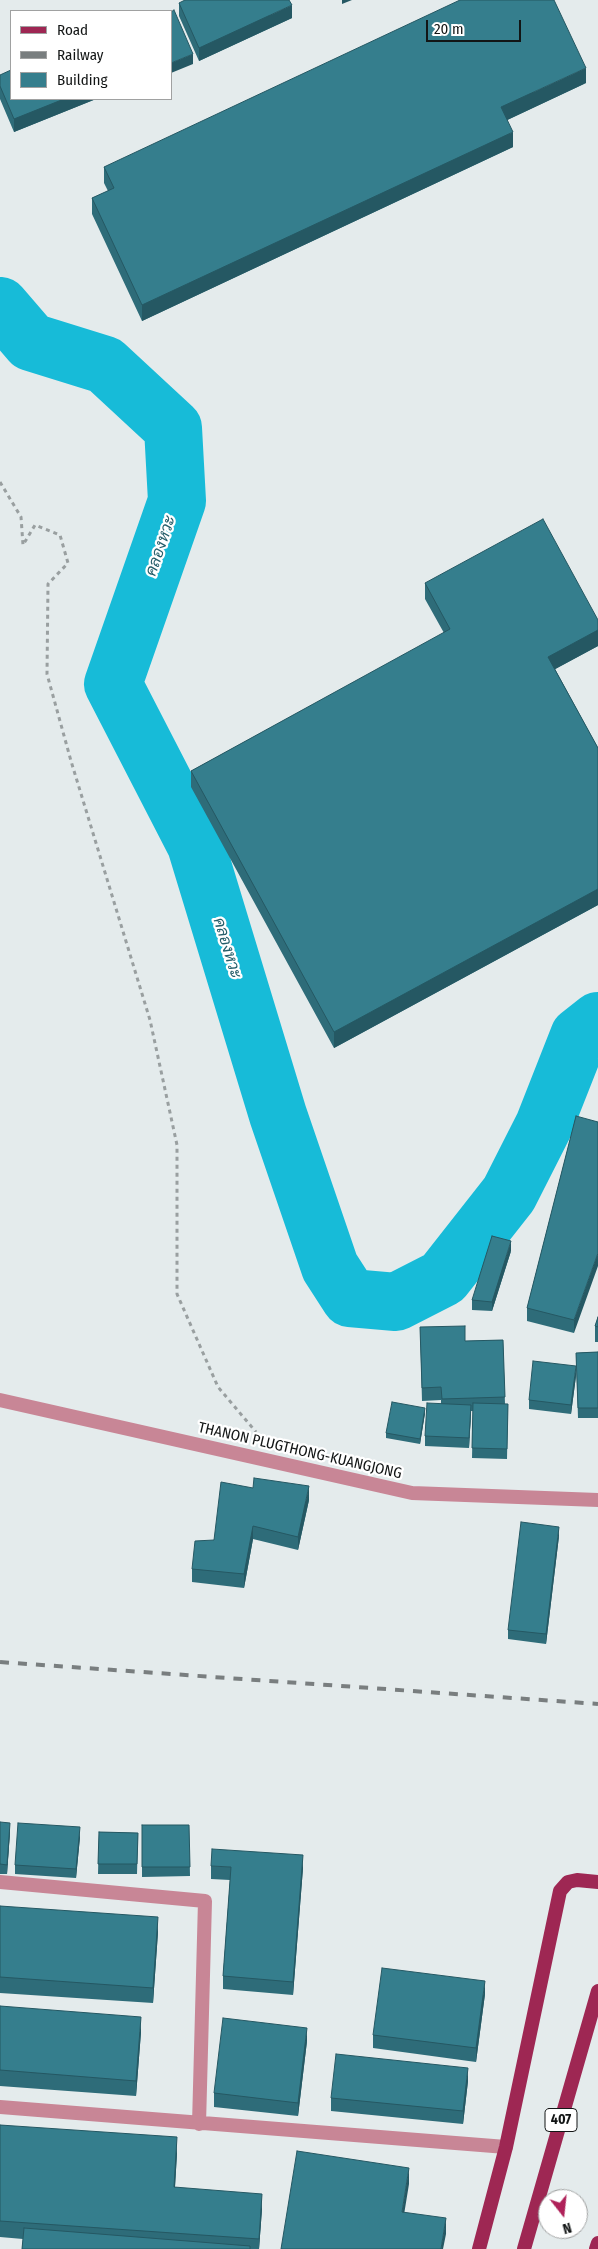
<!DOCTYPE html>
<meta charset="utf-8">
<style>
body{margin:0}
#map{position:relative;width:598px;height:2249px;overflow:hidden;background:#e4ebec;font-family:"Fira Sans Condensed",sans-serif}
canvas{display:block}
.legend{position:absolute;left:10px;top:10px;width:162px;height:90px;box-sizing:border-box;background:#fff;border:1px solid #a0a1a1;margin:0;padding:6px 9px;list-style:none;font-size:15px;color:#121515}
.legend li{display:flex;align-items:center;gap:10px;height:25px}
.legend b{width:25px;border:1px solid #a0a1a1}
.north{position:absolute;left:538px;top:2189px;width:50px;height:50px;box-sizing:border-box;background:#fff;border:1px solid #a0a1a1;border-radius:50%;rotate:164deg;font-size:14px;font-weight:700;line-height:20px;text-align:center;color:#121515}
.north::after{content:'';display:block;margin:auto;width:18px;height:22px;background:#af2159;clip-path:polygon(50% 0,100% 100%,50% 72%,0 100%)}
.scale{position:absolute;left:426px;top:20px;width:95px;height:22px;box-sizing:border-box;border:2px solid #121515;border-top:0;padding-left:6px;font-size:15px;line-height:18px;white-space:nowrap;color:#121515;-webkit-text-stroke:4px #fff;paint-order:stroke}
</style>
<div id="map">
<canvas width="598" height="2249"></canvas>
<ul class="legend">
<li><b style="height:6px;background:#9e2753"></b>Road</li>
<li><b style="height:6px;background:#797e7f"></b>Railway</li>
<li><b style="height:14px;background:#357e8d"></b>Building</li>
</ul>
<div class="north">N</div>
<div class="scale">20 m</div>
</div>
<script>
const c = document.querySelector('canvas').getContext('2d');
c.lineJoin = 'round';
function toPath(rows) {
  const path = new Path2D();
  for (const r of rows) {
    path.moveTo(r[0], r[1]);
    for (let i = 2; i < r.length; i += 2) path.lineTo(r[i], r[i + 1]);
  }
  return path;
}
function trace(path, color, width, dash) {
  c.strokeStyle = color;
  c.lineWidth = width;
  c.lineCap = dash ? 'butt' : 'round';
  c.setLineDash(dash || []);
  c.stroke(path);
}
function fill(path, color) {
  c.fillStyle = color;
  c.fill(path, 'evenodd');
}
function label(font, color, halo, rows, align = 'center') {
  c.font = font + ' "Fira Sans Condensed",Sarabun,sans-serif';
  c.lineWidth = 4.5;
  c.setLineDash([]);
  c.textBaseline = 'middle';
  c.strokeStyle = halo;
  c.fillStyle = color;
  for (const [text, x, y, turn = 0] of rows) {
    c.save();
    c.translate(x, y);
    c.rotate((+turn || 0) * Math.PI / 180);
    c.textAlign = isNaN(turn) ? turn : align;
    if (halo) c.strokeText(text, 0, 0);
    c.fillText(text, 0, 0);
    c.restore();
  }
}
const river = toPath([
 [0,306,31,342,105,365,173,428,177,501,113,684,196,845,278,1115,330,1267,350,1298,396,1302,443,1278,509,1194,544,1125,579,1036,598,1021]
]);
const path = toPath([
 [0,482,21,517,23,545,35,525,60,535,68,563,48,584,47,674,71,761,150,1020,177,1145,177,1294,218,1387,256,1432]
]);
const minor = toPath([
 [0,1882,205,1901,199,2124],
 [0,2107,506,2147]
]);
const tertiary = toPath([
 [0,1400,412,1493,598,1500]
]);
const primary = toPath([
 [479,2249,506,2147,560,1891,568,1882,577,1880,598,1882],
 [524,2249,598,1991],
 [596,2249,598,2243]
]);
const rail = toPath([
 [0,1662,598,1704]
]);
const wall = toPath([
 [179,3,292,18,199,61,179,16],
 [0,75,96,99,14,132,0,99],
 [586,83,507,120,513,147,142,321,92,214,92,198,108,191,104,183,104,167],
 [425,583,598,620,598,646,555,669,598,748,598,905,334,1048,191,787,191,771,444,633,425,599],
 [576,1116,574,1333,527,1321,527,1308],
 [511,1251,492,1311,472,1310,472,1300],
 [598,1317,598,1342,595,1342,595,1326],
 [420,1327,465,1341,503,1340,505,1404,508,1404,507,1459,472,1458,473,1411,471,1411,469,1448,425,1446,425,1436,441,1404,441,1400,422,1401],
 [598,1352,598,1418,578,1418,576,1353],
 [576,1376,571,1414,529,1409,529,1400],
 [425,1413,420,1444,386,1438,386,1433],
 [309,1500,298,1550,253,1539,244,1588,192,1582,192,1569,214,1540],
 [559,1536,546,1644,508,1639,508,1630],
 [0,1822,10,1832,7,1874,0,1874],
 [142,1825,189,1825,190,1876,142,1877],
 [99,1832,138,1833,137,1874,98,1874],
 [80,1837,76,1878,15,1874,15,1865],
 [211,1866,303,1868,293,1995,223,1989,223,1976,230,1880,211,1879],
 [0,1906,158,1932,153,2003,0,1993],
 [485,1994,476,2062,373,2048,373,2035],
 [0,2006,141,2032,136,2096,0,2086],
 [307,2041,298,2116,214,2107,214,2093],
 [468,2081,463,2124,331,2111,331,2098],
 [0,2125,177,2153,175,2187,262,2209,259,2249,22,2249,23,2239,0,2237]
]);
const shadedWall = toPath([
 [342,0,352,0,342,4],
 [292,5,292,18,199,61,199,48],
 [193,54,193,64,171,73,171,63],
 [586,68,586,83,501,123,501,107],
 [64,99,96,99,14,132,14,119],
 [513,132,513,147,142,321,142,305],
 [598,630,598,646,548,673,548,657],
 [598,889,598,905,334,1048,334,1032],
 [511,1241,511,1251,492,1311,492,1302],
 [598,1253,598,1266,574,1333,574,1320],
 [576,1366,576,1376,571,1414,571,1405],
 [471,1405,471,1415,469,1448,469,1438],
 [425,1408,425,1413,420,1444,420,1439],
 [309,1486,309,1500,298,1550,298,1537],
 [253,1526,253,1539,244,1588,244,1574],
 [559,1527,559,1536,546,1644,546,1634],
 [10,1823,10,1832,7,1874,7,1865],
 [80,1827,80,1837,76,1878,76,1869],
 [303,1855,303,1868,293,1995,293,1982],
 [158,1917,158,1932,153,2003,153,1988],
 [485,1981,485,1994,476,2062,476,2048],
 [141,2017,141,2032,136,2096,136,2081],
 [307,2028,307,2041,298,2116,298,2103],
 [468,2068,468,2081,463,2124,463,2111],
 [177,2137,177,2153,174,2203,174,2187],
 [409,2168,409,2184,402,2227,402,2212],
 [262,2194,262,2209,259,2249,259,2239],
 [446,2218,446,2234,443,2249,441,2249]
]);
const building = toPath([
 [185,0,289,0,292,5,199,48,179,3,185,0],
 [460,0,554,0,586,68,501,107,513,132,142,305,92,198,114,188,104,167,460,0],
 [174,10,193,54,171,63,171,12,174,10],
 [11,70,11,99,64,99,14,119,0,86,0,75,11,70],
 [543,519,598,620,598,630,548,657,598,748,598,889,334,1032,191,771,450,629,425,583,543,519],
 [576,1116,598,1122,598,1253,574,1320,527,1308,576,1116],
 [492,1236,511,1241,492,1302,472,1300,492,1236],
 [598,1317,598,1327,595,1326,598,1317],
 [465,1326,465,1341,503,1340,505,1397,442,1399,441,1387,422,1388,420,1327,465,1326],
 [598,1352,598,1408,578,1408,576,1353,598,1352],
 [533,1361,576,1366,571,1405,529,1400,533,1361],
 [392,1402,425,1408,420,1439,386,1433,392,1402],
 [427,1403,471,1405,469,1438,425,1436,427,1403],
 [473,1403,508,1404,507,1449,472,1448,473,1403],
 [254,1478,309,1486,298,1537,253,1526,244,1574,192,1569,195,1541,214,1540,221,1482,253,1488,254,1478],
 [521,1522,559,1527,546,1634,508,1630,521,1522],
 [0,1822,10,1823,7,1865,0,1864,0,1822],
 [18,1823,80,1827,76,1869,15,1865,18,1823],
 [142,1825,189,1825,190,1867,142,1867,142,1825],
 [99,1832,138,1833,137,1864,98,1864,99,1832],
 [212,1849,303,1855,293,1982,223,1976,231,1867,211,1866,212,1849],
 [0,1906,158,1917,153,1988,0,1977,0,1906],
 [382,1968,485,1981,476,2048,373,2035,382,1968],
 [0,2006,141,2017,136,2081,0,2070,0,2006],
 [223,2018,307,2028,298,2103,214,2093,223,2018],
 [336,2054,468,2068,463,2111,331,2098,336,2054],
 [0,2125,177,2137,174,2187,262,2194,259,2239,0,2221,0,2125],
 [297,2151,409,2168,402,2212,446,2218,441,2249,281,2249,297,2151],
 [24,2228,250,2246,250,2249,22,2249,24,2228]
]);
const shields = [
 [561,2120,32]
];
const shieldNames = [
 ["407",561,2120]
];
const streetNames = [
 ["THANON PLUGTHONG-KUANGJONG",300,1451,13]
];
const waterNames = [
 ["คลองหวะ",161,546,-71],
 ["คลองหวะ",227,948,73]
];
trace(river, '#17bbd8', 58);
trace(path, '#999fa0', 3, [4, 4]);
trace(minor, '#c88696', 14);
trace(tertiary, '#c88696', 14);
trace(primary, '#9e2753', 14);
trace(rail, '#797e7f', 4, [9, 9]);
fill(wall, '#2e6c79');
fill(shadedWall, '#255863');
fill(building, '#357e8d');
trace(building, '#255863', 1);
for (const [x, y, w] of shields) {
  const box = new Path2D();
  box.roundRect(x - w / 2, y - 11.5, w, 23, 4);
  c.fillStyle = '#fff';
  c.fill(box);
  trace(box, '#121515', 1);
}
label('bold 14px', '#121515', null, shieldNames);
label('15px', '#121515', '#fff', streetNames);
label('italic 16px', '#255e6a', '#fff', waterNames);
</script>
